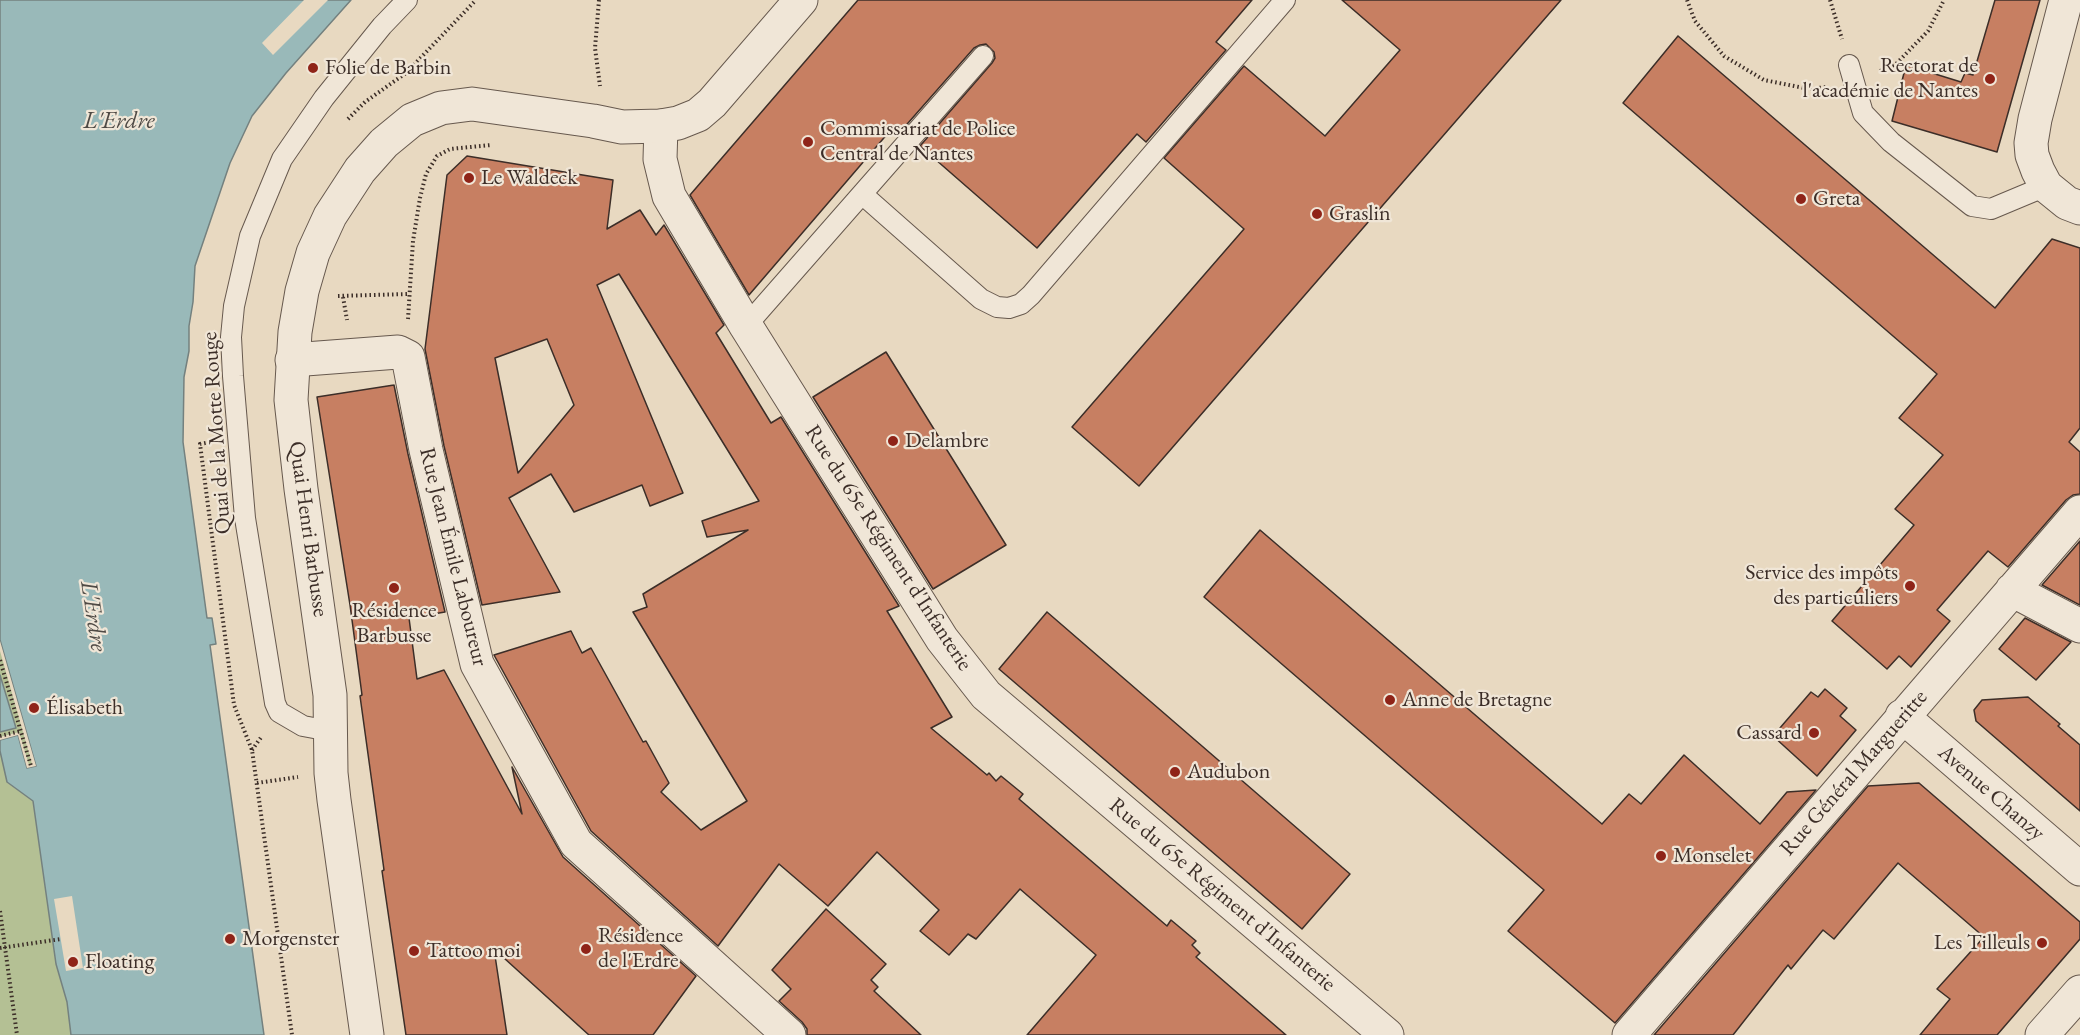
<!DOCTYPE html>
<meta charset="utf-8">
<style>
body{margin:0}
canvas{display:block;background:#e8d9c1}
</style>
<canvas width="2080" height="1035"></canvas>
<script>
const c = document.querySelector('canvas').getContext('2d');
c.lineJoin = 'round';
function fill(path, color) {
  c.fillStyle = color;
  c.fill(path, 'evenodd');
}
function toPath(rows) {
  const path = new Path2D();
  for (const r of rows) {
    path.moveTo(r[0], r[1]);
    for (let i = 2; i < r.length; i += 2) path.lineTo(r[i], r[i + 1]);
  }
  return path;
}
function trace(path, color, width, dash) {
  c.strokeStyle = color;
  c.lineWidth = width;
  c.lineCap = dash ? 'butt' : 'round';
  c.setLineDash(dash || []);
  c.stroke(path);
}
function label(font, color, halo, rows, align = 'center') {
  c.font = font + ' "EB Garamond",serif';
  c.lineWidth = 4.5;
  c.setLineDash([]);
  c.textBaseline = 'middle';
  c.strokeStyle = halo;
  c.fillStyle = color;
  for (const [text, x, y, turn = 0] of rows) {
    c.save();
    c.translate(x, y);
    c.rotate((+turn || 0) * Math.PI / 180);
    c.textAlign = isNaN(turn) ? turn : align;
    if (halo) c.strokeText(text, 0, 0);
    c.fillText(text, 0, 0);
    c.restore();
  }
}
const green = toPath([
 [0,640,36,766,27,768,18,735,0,740,0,732,15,728,0,675],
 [0,751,7,782,33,801,56,964,67,1002,71,1035,0,1035]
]);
const water = toPath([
 [0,0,351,0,286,73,252,116,230,163,195,266,193,302,189,326,189,351,184,377,183,442,207,618,212,618,216,644,210,645,264,1035,71,1035,67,1002,56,964,33,801,7,782,0,751,0,740,18,735,27,768,36,766,0,640,0,0],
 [0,675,16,728,0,732,0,675]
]);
const pier = toPath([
 [304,0,328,0,273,55,262,43],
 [0,641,36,766,27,768,18,735,0,740,0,737,19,732,29,765,32,764,0,651],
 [72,896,83,968,66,971,54,899]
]);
const building = toPath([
 [858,0,1252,0,1216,42,1226,50,1146,142,1137,134,1037,248,920,146,992,63,995,58,994,52,986,44,980,45,974,48,901,131,895,125,749,295,690,195,858,0],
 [1342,0,1561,0,1139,486,1072,427,1244,229,1164,158,1244,66,1325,136,1400,50,1342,0],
 [1995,0,2040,0,1997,152,1892,121,1906,65,1961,82,1965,73,1973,75,1995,0],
 [1678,36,1995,308,2052,239,2080,248,2080,428,2069,442,2080,452,2080,494,2073,495,2066,500,2008,567,1988,551,1937,610,1950,621,1911,667,1899,656,1887,669,1832,621,1914,525,1895,509,1943,455,1899,418,1937,374,1623,103,1678,36],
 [467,156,613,180,607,229,640,210,656,235,664,225,724,325,716,333,771,423,781,417,899,606,887,611,952,717,931,728,987,775,989,773,996,781,1001,776,1023,794,1019,799,1167,926,1171,920,1196,941,1192,945,1200,953,1196,957,1286,1035,1027,1035,1096,955,1020,889,976,939,968,934,949,955,920,931,939,910,877,852,828,906,779,864,718,946,591,831,494,655,571,631,582,653,591,648,643,742,646,741,669,783,661,792,701,830,747,801,633,612,647,607,643,594,748,530,707,537,702,521,759,501,619,274,597,285,683,493,650,506,642,485,574,512,551,474,509,498,560,592,482,605,444,446,425,349,447,175,467,156],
 [547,339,574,405,518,473,495,358,547,339],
 [886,352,1006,545,933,589,813,397,886,352],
 [394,385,408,454,445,612,409,618,417,679,444,670,522,814,512,767,563,857,696,976,653,1035,589,1035,494,949,507,1035,406,1035,382,871,384,870,360,696,362,695,350,605,317,397,394,385],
 [1260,530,1602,824,1629,794,1641,804,1684,755,1760,824,1787,792,1816,790,1615,1023,1508,931,1544,890,1204,597,1260,530],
 [2080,541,2080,605,2042,585,2080,541],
 [1047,612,1350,874,1302,929,999,669,1047,612],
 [2025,618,2071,642,2036,680,1999,649,2025,618],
 [1825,689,1847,708,1840,716,1856,730,1817,776,1773,736,1811,692,1818,697,1825,689],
 [2028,697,2060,724,2058,726,2080,745,2080,811,1976,721,1974,710,1982,700,2028,697],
 [1919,783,2080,922,2080,939,1997,1035,1920,1035,1950,999,1937,989,1984,937,1898,863,1834,939,1823,930,1791,969,1788,965,1733,1035,1654,1035,1868,786,1919,783],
 [826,909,886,964,871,980,878,987,874,991,921,1035,807,1035,807,1029,802,1022,779,1001,791,989,772,970,826,909]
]);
const path = toPath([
 [599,0,595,48,600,86],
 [1687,0,1695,21,1724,56,1764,80,1809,89,1827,87],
 [1830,0,1842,39],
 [1880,71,1896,64,1928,31,1944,0],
 [348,119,365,102,406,73,476,0],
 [338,296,409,294],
 [343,297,347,320],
 [408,319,413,241,420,198,426,174,437,156,450,149,491,145],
 [210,442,200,444,234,705,252,750,292,1035],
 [0,660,31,766],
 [0,736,21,731],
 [252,750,262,736],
 [257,783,298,777],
 [0,911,17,1035],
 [0,948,61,939]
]);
const service = toPath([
 [1849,65,1863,113,1891,142,1972,206,1991,209,2046,186],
 [862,194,981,299,997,307,1009,308,1021,304,1031,295,1285,0],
 [746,326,983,56],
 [330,731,303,726,279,712,275,703,245,518,233,376,231,337,234,306,250,236,282,159,324,98,382,26,407,0]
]);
const minor = toPath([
 [2066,0,2035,119,2031,143,2032,155,2038,171,2046,186,2067,203,2080,208],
 [661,126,660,159,669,196,746,326,942,639,986,695,1387,1035],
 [292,360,398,352,408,357,426,450,477,664,576,843,789,1035],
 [2012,590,2080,626],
 [1902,716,2080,869],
 [1629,1035,2080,512],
 [2042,1035,2080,992]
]);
const tertiary = toPath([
 [367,1035,334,800,331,773,330,695,301,489,291,400,295,332,302,291,313,253,330,216,360,170,384,143,412,120,441,108,472,104,593,121,622,127,661,126,678,123,698,115,712,103,801,0]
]);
const markers = [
 [313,68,6,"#8f2418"],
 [1990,79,6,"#8f2418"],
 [808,142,6,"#8f2418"],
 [469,178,6,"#8f2418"],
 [1801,199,6,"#8f2418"],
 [1317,214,6,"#8f2418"],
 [893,441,6,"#8f2418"],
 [1910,586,6,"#8f2418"],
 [394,588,6,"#8f2418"],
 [1390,700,6,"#8f2418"],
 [34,708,6,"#8f2418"],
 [1814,733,6,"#8f2418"],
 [1175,772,6,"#8f2418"],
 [1661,856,6,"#8f2418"],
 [230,939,6,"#8f2418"],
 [2042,943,6,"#8f2418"],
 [586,949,6,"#8f2418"],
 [414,951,6,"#8f2418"],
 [73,962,6,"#8f2418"]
];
const poiNames = [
 ["Rectorat de",1978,66,"right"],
 ["l'académie de Nantes",1978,91,"right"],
 ["Folie de Barbin",325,68],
 ["Commissariat de Police",820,129],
 ["Central de Nantes",820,154],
 ["Le Waldeck",481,178],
 ["Greta",1813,199],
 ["Graslin",1329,214],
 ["Delambre",905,441],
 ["Service des impôts",1898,573,"right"],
 ["des particuliers",1898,598,"right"],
 ["Résidence",394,611,"center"],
 ["Barbusse",394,636,"center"],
 ["Anne de Bretagne",1402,700],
 ["Élisabeth",46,708],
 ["Cassard",1802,733,"right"],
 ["Audubon",1187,772],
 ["Monselet",1673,856],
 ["Résidence",598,936],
 ["de l'Erdre",598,961],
 ["Morgenster",242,939],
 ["Les Tilleuls",2030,943,"right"],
 ["Tattoo moi",426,951],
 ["Floating",85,962]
];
const streetNames = [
 ["Quai de la Motte Rouge",217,433,-94],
 ["Quai Henri Barbusse",308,529,82],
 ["Rue du 65e Régiment d'Infanterie",888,548,57],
 ["Rue Jean Émile Laboureur",453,557,76],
 ["Rue Général Margueritte",1854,773,-49],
 ["Avenue Chanzy",1991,793,41],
 ["Rue du 65e Régiment d'Infanterie",1222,895,40]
];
const waterNames = [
 ["L'Erdre",119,121],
 ["L'Erdre",93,616,81]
];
fill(green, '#b4c094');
fill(water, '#99b9b9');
trace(water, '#74817f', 1.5);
fill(pier, '#e8d9c1');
fill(building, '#c77f62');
trace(building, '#3c2e28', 1.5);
trace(service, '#67594e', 22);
trace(minor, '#67594e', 35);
trace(tertiary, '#67594e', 35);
trace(path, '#3c2e28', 4, [1.5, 3]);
trace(service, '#f0e6d7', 20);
trace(minor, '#f0e6d7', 33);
trace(tertiary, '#f0e6d7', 33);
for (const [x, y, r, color] of markers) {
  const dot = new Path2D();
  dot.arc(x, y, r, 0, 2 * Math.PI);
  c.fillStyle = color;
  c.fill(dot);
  trace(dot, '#f0e6d7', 2);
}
label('22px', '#3c2e28', '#f0e6d7', poiNames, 'left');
label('22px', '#3c2e28', '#f0e6d7', streetNames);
label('italic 24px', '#4f4a45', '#f0e6d7', waterNames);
</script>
